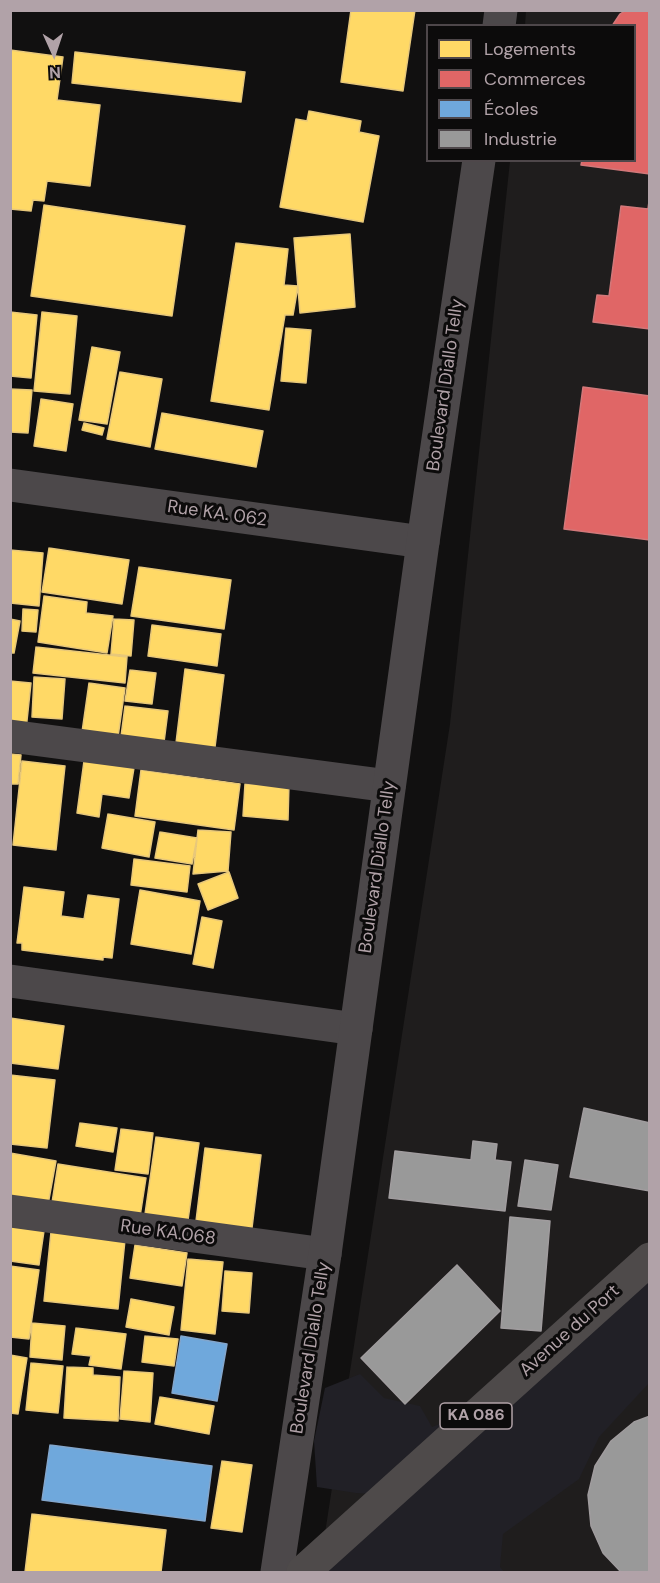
<!DOCTYPE html>
<meta charset="utf-8">
<style>
body{margin:0}
#map{position:relative;width:660px;height:1583px;overflow:hidden;background:#111010;font-family:"DM Sans",sans-serif}
canvas{display:block}
.frame{position:absolute;inset:0;border:12px solid #b1a2a8;pointer-events:none}
.legend{position:absolute;left:426px;top:24px;width:210px;height:138px;box-sizing:border-box;background:#0c0b0b;border:2px solid #4e474a;margin:0;padding:8px 10px;list-style:none;font-size:18px;color:#b1a2a8}
.legend li{display:flex;align-items:center;gap:12px;height:30px}
.legend b{width:30px;border:2px solid #4e474a}
.north{position:absolute;left:24px;top:24px;width:60px;height:60px;-webkit-text-stroke:4px #0c0b0b;paint-order:stroke;rotate:177deg;font-size:16px;font-weight:700;line-height:24px;text-align:center;color:#b1a2a8}
.north::after{content:'';display:block;margin:auto;width:21px;height:27px;background:#b1a2a8;clip-path:polygon(50% 0,100% 100%,50% 72%,0 100%)}
</style>
<div id="map">
<canvas width="660" height="1583"></canvas>
<div class="frame"></div>
<ul class="legend">
<li><b style="height:16px;background:#ffd966"></b>Logements</li>
<li><b style="height:16px;background:#e06666"></b>Commerces</li>
<li><b style="height:16px;background:#6fa8dc"></b>Écoles</li>
<li><b style="height:16px;background:#999"></b>Industrie</li>
</ul>
<div class="north">N</div>
</div>
<script>
const c = document.querySelector('canvas').getContext('2d');
c.lineJoin = 'round';
function fill(path, color) {
  c.fillStyle = color;
  c.fill(path, 'evenodd');
}
function toPath(rows) {
  const path = new Path2D();
  for (const r of rows) {
    path.moveTo(r[0], r[1]);
    for (let i = 2; i < r.length; i += 2) path.lineTo(r[i], r[i + 1]);
  }
  return path;
}
function trace(path, color, width, dash) {
  c.strokeStyle = color;
  c.lineWidth = width;
  c.lineCap = dash ? 'butt' : 'round';
  c.setLineDash(dash || []);
  c.stroke(path);
}
function label(font, color, halo, rows, align = 'center') {
  c.font = font + ' "DM Sans",sans-serif';
  c.lineWidth = 6;
  c.setLineDash([]);
  c.textBaseline = 'middle';
  c.strokeStyle = halo;
  c.fillStyle = color;
  for (const [text, x, y, turn = 0] of rows) {
    c.save();
    c.translate(x, y);
    c.rotate((+turn || 0) * Math.PI / 180);
    c.textAlign = isNaN(turn) ? turn : align;
    if (halo) c.strokeText(text, 0, 0);
    c.fillText(text, 0, 0);
    c.restore();
  }
}
const built = toPath([
 [526,11,649,11,649,1572,319,1572,450,724,510,161,634,160,634,26,525,25]
]);
const green = toPath([
 [649,1244,649,1383,599,1437,579,1479,503,1534,500,1567,504,1572,311,1572,373,1494,356,1493,317,1487,314,1441,325,1388,360,1374,384,1398,420,1406,432,1427,467,1413]
]);
const homes = toPath([
 [351,10,415,10,403,91,341,82,351,10],
 [10,50,63,57,57,100,100,105,90,186,47,181,44,201,33,200,31,211,10,209,10,50],
 [75,52,245,72,241,102,72,83,75,52],
 [309,111,361,121,359,132,379,136,363,222,280,207,296,119,307,121,309,111],
 [44,205,185,226,172,316,31,296,44,205],
 [350,234,355,307,300,313,294,238,350,234],
 [236,243,288,249,284,285,298,286,293,315,285,315,269,410,211,401,236,243],
 [10,312,37,315,31,378,10,376,10,312],
 [42,312,77,316,70,394,34,391,42,312],
 [286,328,311,330,306,383,281,381,286,328],
 [92,347,120,352,107,424,79,420,92,347],
 [120,372,162,379,150,447,107,439,120,372],
 [10,389,32,390,28,433,10,432,10,389],
 [41,399,73,404,66,451,34,446,41,399],
 [162,413,263,431,256,467,155,449,162,413],
 [84,423,104,428,102,435,82,430,84,423],
 [49,548,129,560,122,604,42,592,49,548],
 [10,550,43,553,39,606,10,603,10,550],
 [139,567,231,580,224,629,131,616,139,567],
 [44,596,87,602,86,613,113,616,107,653,38,642,44,596],
 [23,609,38,610,36,632,22,631,23,609],
 [10,619,20,621,14,653,10,653,10,619],
 [114,619,134,620,131,656,111,654,114,619],
 [152,625,221,634,217,666,148,656,152,625],
 [36,647,127,657,125,683,33,673,36,647],
 [185,669,224,675,214,755,175,751,185,669],
 [130,670,156,673,152,704,125,701,130,670],
 [34,677,65,679,62,719,32,717,34,677],
 [10,681,31,683,26,730,10,728,10,681],
 [89,683,125,688,117,744,81,739,89,683],
 [125,706,168,711,163,750,120,744,125,706],
 [10,754,21,755,18,784,10,784,10,754],
 [22,761,65,766,56,850,13,845,22,761],
 [84,761,134,768,129,798,102,794,99,817,77,813,84,761],
 [141,770,240,784,234,830,135,816,141,770],
 [245,784,289,784,288,820,243,816,245,784],
 [108,814,155,822,149,857,102,848,108,814],
 [198,830,231,832,228,871,193,874,198,830],
 [160,832,197,838,192,864,155,858,160,832],
 [134,859,190,866,187,892,131,885,134,859],
 [229,872,238,898,208,910,198,884,229,872],
 [24,887,64,892,61,916,84,919,88,895,119,899,112,958,103,957,103,960,22,950,22,943,17,943,24,887],
 [140,890,200,901,191,954,131,944,140,890],
 [202,917,222,921,213,968,193,964,202,917],
 [10,1018,64,1026,58,1069,10,1063,10,1018],
 [10,1075,55,1080,47,1148,10,1144,10,1075],
 [80,1123,117,1128,113,1152,76,1146,80,1123],
 [121,1129,153,1133,148,1174,115,1170,121,1129],
 [156,1137,199,1143,187,1227,144,1221,156,1137],
 [205,1148,261,1155,251,1236,195,1229,205,1148],
 [10,1153,56,1161,47,1210,10,1204,10,1153],
 [58,1164,146,1178,139,1223,51,1209,58,1164],
 [10,1226,44,1231,39,1265,10,1261,10,1226],
 [51,1232,125,1240,118,1309,44,1301,51,1232],
 [135,1245,187,1253,182,1286,130,1278,135,1245],
 [188,1259,223,1262,215,1334,181,1330,188,1259],
 [10,1266,39,1270,29,1339,10,1337,10,1266],
 [225,1271,252,1273,249,1313,222,1311,225,1271],
 [131,1299,174,1307,169,1335,126,1327,131,1299],
 [32,1323,65,1326,62,1360,30,1357,32,1323],
 [76,1328,126,1334,121,1369,89,1365,91,1356,72,1354,76,1328],
 [145,1336,178,1339,174,1366,142,1362,145,1336],
 [10,1355,27,1358,18,1414,10,1413,10,1355],
 [31,1363,63,1366,58,1413,26,1410,31,1363],
 [67,1367,93,1368,93,1375,120,1377,118,1421,64,1418,67,1367],
 [124,1371,153,1373,150,1422,120,1419,124,1371],
 [160,1397,214,1406,209,1434,155,1424,160,1397],
 [222,1461,252,1465,242,1532,211,1528,222,1461],
 [32,1514,166,1530,161,1572,25,1572,32,1514]
]);
const shops = toPath([
 [626,10,650,10,650,174,581,165,582,160,634,160,634,26,612,26,620,14,626,10],
 [650,193,650,329,593,322,597,295,609,296,621,206,648,209,650,193],
 [583,387,650,396,650,540,564,529,583,387]
]);
const schools = toPath([
 [181,1336,227,1344,217,1401,172,1393,181,1336],
 [50,1445,212,1466,205,1521,42,1500,50,1445]
]);
const industry = toPath([
 [584,1108,650,1123,650,1191,570,1177,584,1108],
 [473,1141,497,1144,495,1160,511,1162,505,1211,389,1198,395,1151,471,1160,473,1141],
 [525,1160,558,1165,551,1210,518,1206,525,1160],
 [510,1217,550,1221,541,1331,501,1328,510,1217],
 [457,1265,500,1311,405,1404,361,1358,457,1265],
 [650,1416,650,1572,621,1572,603,1553,591,1526,588,1495,595,1466,611,1441,634,1422,650,1416]
]);
const minor = toPath([
 [10,485,423,542],
 [10,736,389,786],
 [10,981,356,1029],
 [10,1211,325,1254]
]);
const tertiary = toPath([
 [499,26,501,10],
 [277,1572,325,1254,423,542,479,160]
]);
const primary = toPath([
 [303,1572,650,1259]
]);
const shields = [
 [476,1416,72]
];
const shieldNames = [
 ["KA 086",476,1416]
];
const streetNames = [
 ["Boulevard Diallo Telly",446,385,-82],
 ["Rue KA. 062",217,514,8],
 ["Boulevard Diallo Telly",378,867,-82],
 ["Rue KA.068",168,1233,8],
 ["Avenue du Port",570,1331,-42],
 ["Boulevard Diallo Telly",311,1348,-81]
];
fill(built, '#1f1d1d');
fill(green, '#212026');
fill(homes, '#ffd966');
trace(homes, '#e8c87a', 1.5);
fill(shops, '#e06666');
trace(shops, '#d2787a', 1.5);
fill(schools, '#6fa8dc');
trace(schools, '#83a6cc', 1.5);
fill(industry, '#999');
trace(industry, '#a09c9e', 1.5);
trace(minor, '#4c484a', 33);
trace(tertiary, '#4c484a', 33);
trace(primary, '#4e4a4a', 33);
for (const [x, y, w] of shields) {
  const box = new Path2D();
  box.roundRect(x - w / 2, y - 13, w, 26, 4.5);
  c.fillStyle = '#0c0b0b';
  c.fill(box);
  trace(box, '#b1a2a8', 1.5);
}
label('bold 16px', '#b1a2a8', null, shieldNames);
label('18px', '#b1a2a8', '#0c0b0b', streetNames);
</script>
